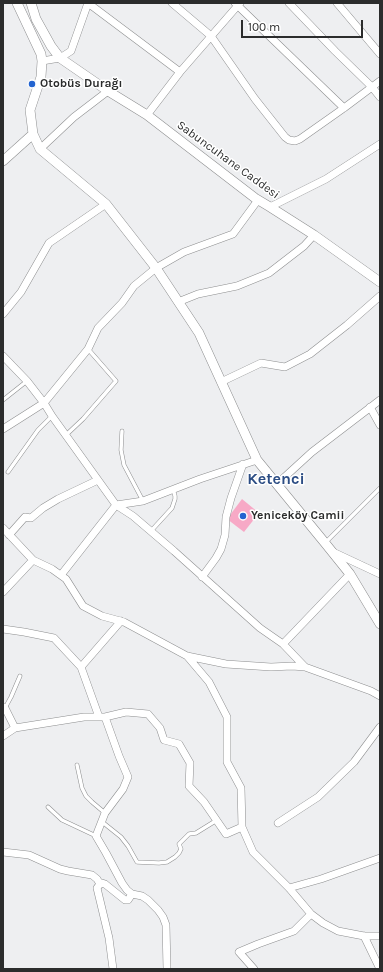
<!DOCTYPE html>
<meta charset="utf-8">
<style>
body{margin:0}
#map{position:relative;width:383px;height:972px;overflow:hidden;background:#eeeff1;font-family:Karla,sans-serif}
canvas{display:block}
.frame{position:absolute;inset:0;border:4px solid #2b2c2c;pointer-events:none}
.scale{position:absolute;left:241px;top:20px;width:122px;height:18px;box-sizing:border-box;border:2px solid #2b2c2c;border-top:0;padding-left:5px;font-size:12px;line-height:14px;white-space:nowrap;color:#2b2c2c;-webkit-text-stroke:3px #fff;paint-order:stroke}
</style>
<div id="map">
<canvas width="383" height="972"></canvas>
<div class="frame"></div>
<div class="scale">100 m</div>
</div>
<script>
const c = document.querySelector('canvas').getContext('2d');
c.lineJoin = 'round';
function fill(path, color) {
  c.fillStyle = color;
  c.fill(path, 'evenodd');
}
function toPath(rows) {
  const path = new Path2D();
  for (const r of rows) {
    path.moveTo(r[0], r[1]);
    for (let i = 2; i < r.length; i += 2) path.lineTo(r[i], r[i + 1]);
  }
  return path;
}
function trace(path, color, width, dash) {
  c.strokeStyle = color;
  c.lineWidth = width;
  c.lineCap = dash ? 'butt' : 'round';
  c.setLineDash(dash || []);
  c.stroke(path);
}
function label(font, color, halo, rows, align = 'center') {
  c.font = font + ' Karla,sans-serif';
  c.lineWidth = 3;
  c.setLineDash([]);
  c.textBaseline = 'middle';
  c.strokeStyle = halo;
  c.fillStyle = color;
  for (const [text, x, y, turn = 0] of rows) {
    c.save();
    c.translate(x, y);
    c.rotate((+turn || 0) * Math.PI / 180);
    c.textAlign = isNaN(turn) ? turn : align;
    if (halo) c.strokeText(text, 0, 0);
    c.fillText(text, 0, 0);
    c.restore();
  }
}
const building = toPath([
 [242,499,259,513,244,532,227,519]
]);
const service = toPath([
 [3,400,27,381],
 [122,431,121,450,124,465,143,501],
 [66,435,83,419,116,381,88,349],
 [8,472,38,430,52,416],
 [151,531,172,508,175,499,175,496,173,489],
 [326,542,380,488],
 [5,708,11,697,20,676],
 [77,765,82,788,86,796,92,802,105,813],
 [48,807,62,820,96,836],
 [101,821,121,837,128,846,137,862,159,863,167,862,175,857,179,853,181,849,179,844,189,834,196,833,217,820]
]);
const minor = toPath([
 [88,3,180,72],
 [172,3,211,36,255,99,285,137,289,140,295,141,300,139,344,108,380,81],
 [235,3,344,108],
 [289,3,335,51,372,87,380,97],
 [337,3,380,54],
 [42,61,60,58,71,51,88,3],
 [147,115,180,72,240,3],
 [40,149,74,117,108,91],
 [270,207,326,179,380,144],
 [178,302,198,294,237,286,269,273,304,246,314,235],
 [3,314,21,292,49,243,106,204],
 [3,356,27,381,44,403,52,416,116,505,133,516,174,551,260,628,283,644,305,667,371,691,380,696],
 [221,382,261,363,285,367,310,354,347,325,380,296],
 [370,407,380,425],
 [3,429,44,403,88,349,98,328,122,303,134,286,156,268,184,252,233,234,258,200],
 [277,484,312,452,380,400],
 [3,528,33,560,52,569,66,579,83,606,102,616,124,622,187,656,226,664,271,667,292,666,305,667],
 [9,535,25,517,31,518,43,508,58,499,98,480],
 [333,552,380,574],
 [61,575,116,505,143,501,200,479,257,460],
 [202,577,216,558,221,549,225,535,226,517,231,498,243,464],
 [3,592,33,560],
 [3,629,24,632,54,638,81,667,121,621],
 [283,644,350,574],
 [187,656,209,682,227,717,227,762,241,788,242,827,253,852,289,888,311,914,323,923,338,931,364,936,380,936],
 [81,667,99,717],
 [3,707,5,708,15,728,84,717,105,717,126,712,148,714,160,728,164,740,179,744,190,763,189,786,204,802,226,834,242,827],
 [105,717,119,756,128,777,123,789,105,813,96,836,106,853,122,883,127,890,132,894,142,896,148,900,158,910,163,917,166,925,167,969],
 [3,736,15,728],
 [278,823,318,797,354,762,380,727],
 [3,852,29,855,60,869,68,871,92,875,97,879,100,884],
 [289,888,321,879,380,858],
 [364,936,380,969],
 [113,969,109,938,97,888,100,884,102,883,105,884,125,900,128,900,132,894],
 [254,969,239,952,258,944,294,931,311,914]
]);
const tertiary = toPath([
 [17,3,41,54,42,61,41,77,30,110,33,134,40,149,106,204,156,268,199,333,257,460,325,543,350,574,380,624],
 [31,3,36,19,51,46,60,58,108,91,147,115,255,198,270,207,314,235,380,282],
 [3,161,33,134]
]);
const markers = [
 [32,84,4,"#2364d0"],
 [243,516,4,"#2364d0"]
];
const poiNames = [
 ["Otobüs Durağı",40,84],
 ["Yeniceköy Camii",251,516]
];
const streetNames = [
 ["Sabuncuhane Caddesi",228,160,36]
];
const districtNames = [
 ["Ketenci",276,479]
];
fill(building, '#f7a9c6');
trace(service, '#8d8e8f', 4.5);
trace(minor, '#8d8e8f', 8);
trace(tertiary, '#8d8e8f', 10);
trace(service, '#fff', 3.5);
trace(minor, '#fff', 7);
trace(tertiary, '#fff', 9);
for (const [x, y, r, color] of markers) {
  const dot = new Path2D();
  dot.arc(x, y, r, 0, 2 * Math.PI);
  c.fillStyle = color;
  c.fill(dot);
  trace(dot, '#fff', 1.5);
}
label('bold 12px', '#2b2c2c', '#fff', poiNames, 'left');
label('12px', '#2b2c2c', '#fff', streetNames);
label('bold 16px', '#2c4d84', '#fff', districtNames);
</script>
